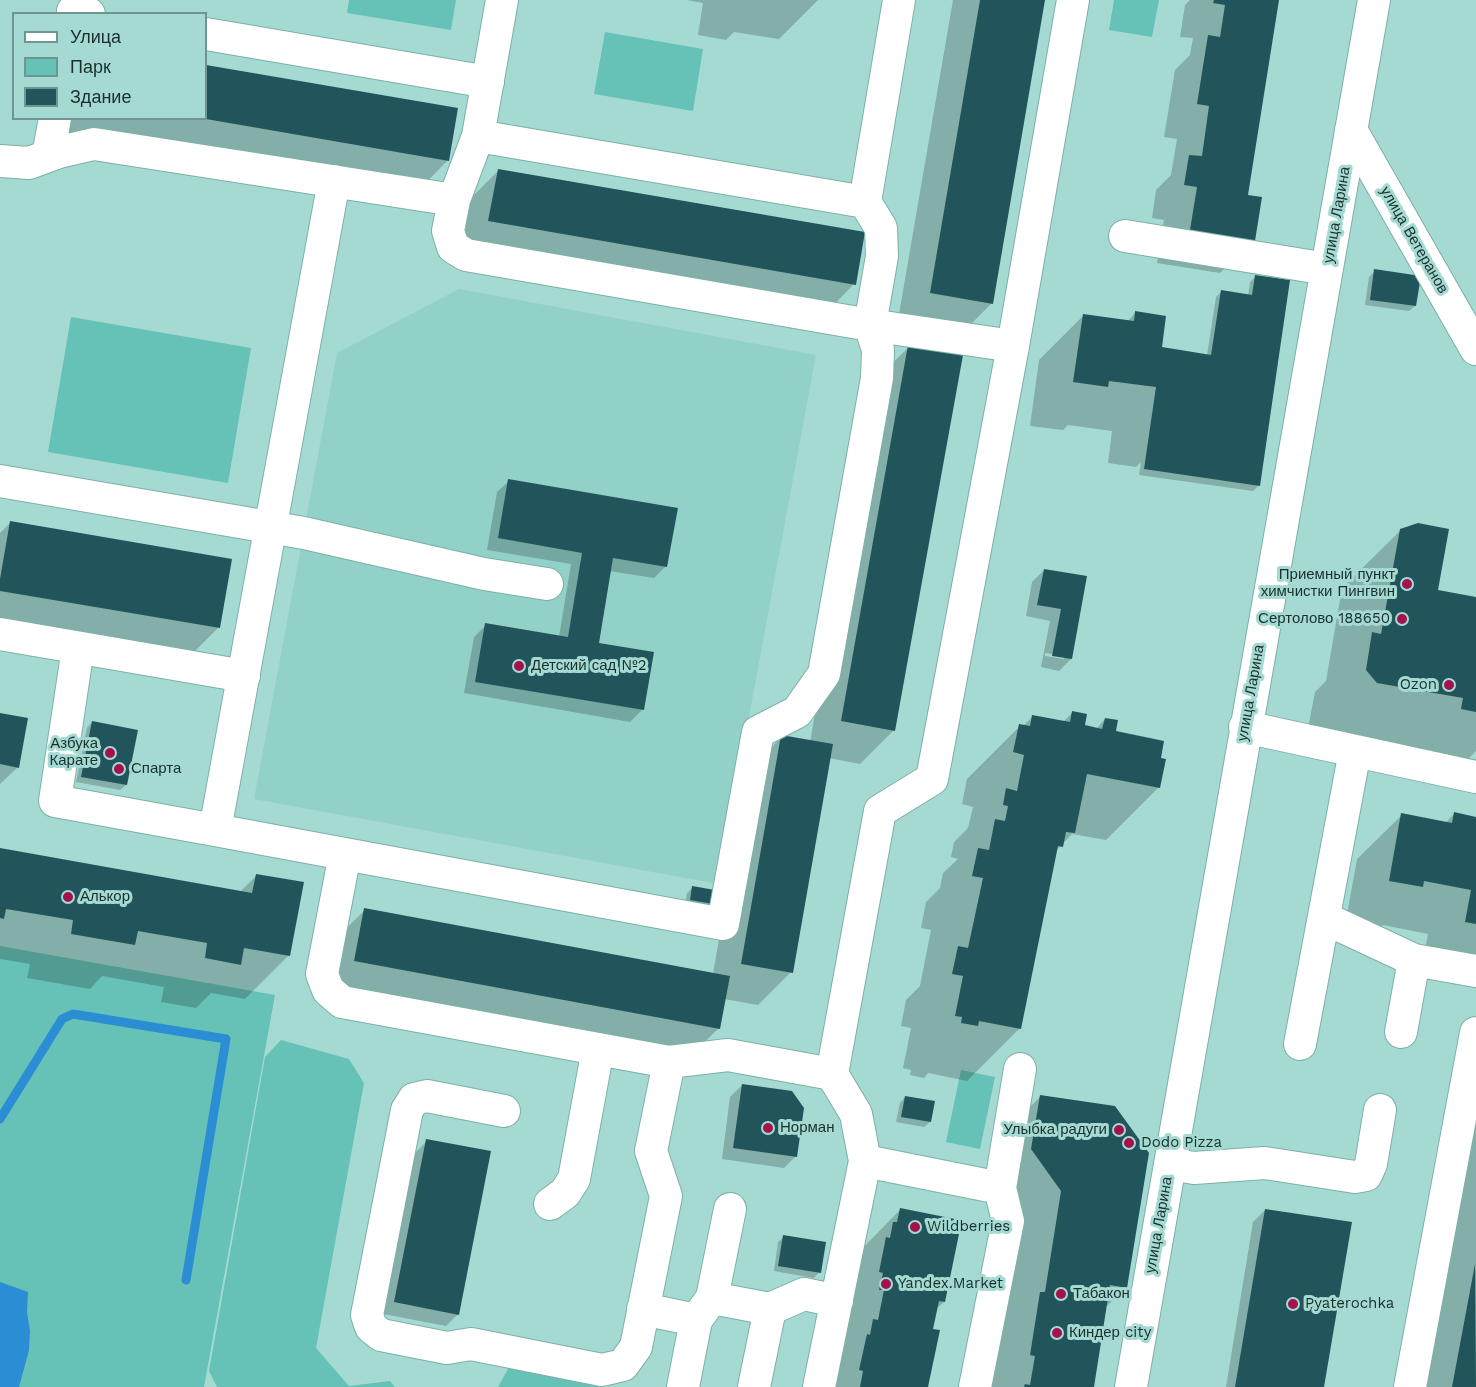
<!DOCTYPE html>
<meta charset="utf-8">
<style>
body{margin:0}
#map{position:relative;width:1476px;height:1387px;overflow:hidden;background:#a5dad2;font-family:"Work Sans",sans-serif}
canvas{display:block}
.legend{position:absolute;left:12px;top:12px;width:195px;height:108px;box-sizing:border-box;background:#a5dad2;border:2px solid #6d9690;margin:0;padding:8px 10px;list-style:none;font-size:18px;color:#1a302d}
.legend li{display:flex;align-items:center;gap:12px;height:30px}
.legend b{width:30px;border:2px solid #6d9690}
</style>
<div id="map">
<canvas width="1476" height="1387"></canvas>
<ul class="legend">
<li><b style="height:8px;background:#fff"></b>Улица</li>
<li><b style="height:16px;background:#66c2b7"></b>Парк</li>
<li><b style="height:16px;background:#21555b"></b>Здание</li>
</ul>
</div>
<script>
const c = document.querySelector('canvas').getContext('2d');
c.lineJoin = 'round';
function fill(path, color) {
  c.fillStyle = color;
  c.fill(path, 'evenodd');
}
function toPath(rows) {
  const path = new Path2D();
  for (const r of rows) {
    path.moveTo(r[0], r[1]);
    for (let i = 2; i < r.length; i += 2) path.lineTo(r[i], r[i + 1]);
  }
  return path;
}
function trace(path, color, width, dash) {
  c.strokeStyle = color;
  c.lineWidth = width;
  c.lineCap = dash ? 'butt' : 'round';
  c.setLineDash(dash || []);
  c.stroke(path);
}
function label(font, color, halo, rows, align = 'center') {
  c.font = font + ' "Work Sans",sans-serif';
  c.lineWidth = 6;
  c.setLineDash([]);
  c.textBaseline = 'middle';
  c.strokeStyle = halo;
  c.fillStyle = color;
  for (const [text, x, y, turn = 0] of rows) {
    c.save();
    c.translate(x, y);
    c.rotate((+turn || 0) * Math.PI / 180);
    c.textAlign = isNaN(turn) ? turn : align;
    if (halo) c.strokeText(text, 0, 0);
    c.fillText(text, 0, 0);
    c.restore();
  }
}
const built = toPath([
 [459,289,816,355,718,884,254,799,337,353]
]);
const green = toPath([
 [349,0,456,0,451,30,347,13],
 [1114,0,1159,0,1152,37,1109,30],
 [605,32,703,49,693,111,594,94],
 [71,317,251,348,228,483,48,452],
 [0,946,275,995,204,1387,0,1387],
 [281,1040,349,1059,364,1083,316,1348,349,1386,390,1381,395,1387,217,1387,209,1371,265,1057],
 [961,1070,995,1077,980,1149,946,1142],
 [519,1349,599,1384,599,1387,498,1387]
]);
const water = toPath([
 [0,1282,28,1292,27,1312,30,1331,29,1350,19,1387,0,1387]
]);
const shadow = toPath([
 [687,0,818,0,779,39,734,32,726,40,698,35,703,3],
 [953,0,1044,0,992,303,958,337,897,326],
 [1190,0,1278,0,1247,196,1253,240,1220,273,1157,263,1164,220,1152,218,1156,190,1171,175,1177,139,1164,137,1175,70,1190,55,1193,38,1180,37,1185,5],
 [206,66,457,109,448,160,415,194,49,131,51,118,206,118],
 [498,171,854,284,821,318,456,255,465,204],
 [1375,271,1415,306,1409,311,1365,305,1369,277],
 [1256,276,1258,486,1253,491,1139,475,1141,462,1136,467,1108,463,1112,431,1068,425,1063,430,1030,426,1039,360,1084,315,1127,322,1136,312,1160,349,1207,355,1216,297,1221,292,1248,296,1250,282],
 [909,347,894,730,860,764,829,758,791,972,758,1005,724,999,719,1028,685,1061,321,994,331,943,365,910,713,974,748,770,782,737,810,742,875,380],
 [509,481,666,566,654,578,609,571,597,644,642,710,630,722,464,693,474,637,486,625,559,637,571,564,487,550,497,492],
 [10,523,219,627,185,661,0,629,0,533],
 [1401,530,1436,592,1476,599,1476,751,1461,766,1308,728,1315,692,1326,681,1342,588],
 [1044,570,1086,578,1071,659,1059,671,1041,667,1050,621,1026,616,1032,582],
 [1045,653,1064,656,1064,659,1045,656],
 [1072,713,1083,726,1096,729,1105,719,1114,733,1164,760,1158,788,1106,840,1072,834,1055,852,1019,1029,967,1081,928,1073,924,1078,910,1075,911,1070,903,1068,911,1028,901,1026,906,1000,920,986,931,930,921,928,926,902,940,888,943,873,958,859,951,857,954,842,968,828,973,807,962,804,967,779,1020,726,1022,727,1033,716,1063,722],
 [0,715,18,767,0,784],
 [92,722,126,785,120,790,76,782,87,728],
 [1454,814,1476,818,1476,966,1422,966,1428,934,1383,925,1377,931,1345,925,1357,859,1402,815,1445,823],
 [0,850,239,893,256,876,289,955,245,999,211,993,196,1008,161,1002,164,987,102,976,90,989,27,978,30,964,0,959],
 [693,887,711,903,706,909,685,905,687,893],
 [742,1085,796,1156,784,1168,722,1159,730,1097],
 [1041,1096,1126,1287,1105,1308,1092,1387,988,1387,996,1141],
 [905,1097,930,1122,924,1127,896,1122,900,1103],
 [1476,1114,1476,1387,1417,1387],
 [427,1141,458,1314,446,1326,383,1314,415,1153],
 [900,1210,944,1302,935,1310,931,1330,927,1387,816,1387,848,1263],
 [1265,1210,1323,1387,1226,1387,1253,1222],
 [784,1237,819,1272,814,1278,774,1271,778,1242]
]);
const stream = toPath([
 [0,1119,62,1019,73,1014,226,1039,186,1280]
]);
const building = toPath([
 [980,0,1045,0,993,304,930,293],
 [1214,0,1279,0,1248,195,1262,197,1255,241,1190,230,1197,187,1184,185,1189,155,1202,156,1209,106,1197,104,1208,35,1220,37,1225,5,1213,3],
 [206,65,458,108,449,161,206,119],
 [498,169,865,232,856,285,488,221],
 [1374,269,1421,276,1416,306,1370,300],
 [1255,275,1290,280,1260,486,1144,469,1156,387,1109,381,1108,387,1073,382,1083,314,1134,321,1135,311,1166,316,1162,347,1211,355,1221,290,1252,295],
 [908,345,963,355,895,731,841,721],
 [508,479,678,508,667,567,613,558,599,643,654,652,644,710,475,682,485,623,568,637,582,553,498,538],
 [10,521,232,559,220,628,0,591,0,579],
 [1418,523,1449,529,1438,590,1476,597,1476,712,1461,709,1463,698,1377,683,1366,670,1372,632,1381,634,1400,529],
 [1044,569,1087,576,1072,659,1052,656,1061,609,1037,605],
 [1072,711,1087,714,1085,725,1102,729,1105,718,1118,720,1116,731,1164,741,1161,758,1166,759,1160,788,1087,774,1075,833,1066,832,1063,847,1058,846,1021,1029,979,1021,978,1026,961,1023,962,1017,955,1016,963,976,952,974,958,946,968,948,983,878,972,876,978,848,989,850,995,819,1005,821,1008,806,1003,805,1006,788,1017,791,1024,755,1013,752,1019,724,1030,726,1032,715,1070,722],
 [0,713,28,718,19,768,0,764],
 [92,721,138,730,127,785,81,777],
 [781,735,833,744,793,973,741,964],
 [1454,812,1476,817,1476,924,1465,922,1471,890,1424,881,1423,887,1389,881,1401,813,1452,823],
 [0,848,252,893,256,874,304,882,290,956,244,948,241,965,205,958,207,943,138,931,135,945,71,934,73,920,6,909,4,919,0,918],
 [692,886,715,890,713,904,690,900],
 [364,908,730,976,720,1029,354,961],
 [742,1084,792,1091,804,1108,797,1157,733,1148],
 [1040,1095,1115,1106,1149,1153,1127,1288,1110,1285,1094,1387,1024,1387,1025,1384,1030,1385,1035,1356,1030,1355,1040,1292,1045,1292,1061,1191,1031,1149],
 [905,1096,935,1101,931,1122,901,1117],
 [426,1139,491,1151,459,1315,394,1302],
 [900,1208,955,1219,952,1233,959,1234,945,1302,939,1301,933,1329,940,1330,928,1387,860,1387,863,1371,859,1370,867,1334,870,1335,873,1319,878,1320,884,1290,879,1290,883,1273,879,1272,886,1237,890,1238,893,1222,897,1222],
 [1265,1209,1352,1222,1324,1387,1235,1387],
 [783,1235,826,1242,821,1273,778,1266],
 [1475,1264,1476,1387,1452,1387]
]);
const minor = toPath([
 [502,0,478,136,454,200,448,231,453,247,466,255,870,325,1013,346],
 [73,11,89,14],
 [206,34,488,82],
 [1351,130,1476,349],
 [478,136,865,202],
 [48,156,55,118],
 [0,161,29,163,59,152,94,144,454,200],
 [334,181,215,830,723,924,758,732,797,712,824,674,877,378,878,350,870,325,882,256,881,228,865,202,899,0],
 [1125,236,1327,269],
 [0,481,304,533,484,574,547,584],
 [0,634,244,676],
 [78,648,55,801,215,830],
 [1245,727,1476,777],
 [345,854,322,974,328,990,342,1002,669,1062,728,1055,832,1074],
 [1324,918,1414,960,1476,971],
 [1401,1032,1414,960],
 [1300,1044,1355,751],
 [504,1111,427,1096,414,1099,407,1110,367,1315,371,1327,381,1335,447,1348,471,1344,602,1370,623,1365,636,1347,666,1196,651,1151,669,1062],
 [1170,1164,1194,1168,1265,1163,1355,1177,1366,1175,1371,1164,1380,1110],
 [1000,1188,1020,1069],
 [550,1204,565,1193,574,1179,598,1049],
 [712,1298,770,1309,804,1294,837,1301],
 [643,1309,696,1320],
 [683,1387,696,1320,712,1298,730,1209],
 [754,1387,770,1309],
 [819,1387,865,1161],
 [975,1387,1008,1221,1000,1188,865,1161,856,1114,832,1074,880,811,932,779,1013,346,1073,0],
 [1131,1387,1374,0],
 [1410,1387,1476,1033]
]);
const markers = [
 [1407,584,6,"#a5114d"],
 [1402,619,6,"#a5114d"],
 [519,666,6,"#a5114d"],
 [1449,685,6,"#a5114d"],
 [110,753,6,"#a5114d"],
 [119,769,6,"#a5114d"],
 [68,897,6,"#a5114d"],
 [768,1128,6,"#a5114d"],
 [1119,1130,6,"#a5114d"],
 [1129,1143,6,"#a5114d"],
 [915,1227,6,"#a5114d"],
 [886,1284,6,"#a5114d"],
 [1061,1294,6,"#a5114d"],
 [1293,1304,6,"#a5114d"],
 [1057,1333,6,"#a5114d"]
];
const streetNames = [
 ["улица Ларина",1337,215,-80],
 ["улица Ветеранов",1414,240,60],
 ["улица Ларина",1251,693,-80],
 ["улица Ларина",1159,1225,-80]
];
const poiNames = [
 ["Приемный пункт",1395,575,"right"],
 ["химчистки Пингвин",1395,592,"right"],
 ["Сертолово 188650",1390,619,"right"],
 ["Детский сад №2",531,666],
 ["Ozon",1437,685,"right"],
 ["Азбука",98,744,"right"],
 ["Карате",98,761,"right"],
 ["Спарта",131,769],
 ["Алькор",80,897],
 ["Норман",780,1128],
 ["Улыбка радуги",1107,1130,"right"],
 ["Dodo Pizza",1141,1143],
 ["Wildberries",927,1227],
 ["Yandex.Market",898,1284],
 ["Табакон",1073,1294],
 ["Pyaterochka",1305,1304],
 ["Киндер city",1069,1333]
];
fill(built, '#92d1c8');
fill(green, '#66c2b7');
fill(water, '#2b8dd4');
fill(shadow, '#0003');
trace(stream, '#2b8dd4', 9);
fill(building, '#21555b');
trace(minor, '#7cb0a8', 34);
trace(minor, '#fff', 32);
for (const [x, y, r, color] of markers) {
  const dot = new Path2D();
  dot.arc(x, y, r, 0, 2 * Math.PI);
  c.fillStyle = color;
  c.fill(dot);
  trace(dot, '#a5dad2', 2);
}
label('15px', '#1a302d', '#a5dad2', streetNames);
label('15px', '#1a302d', '#a5dad2', poiNames, 'left');
</script>
